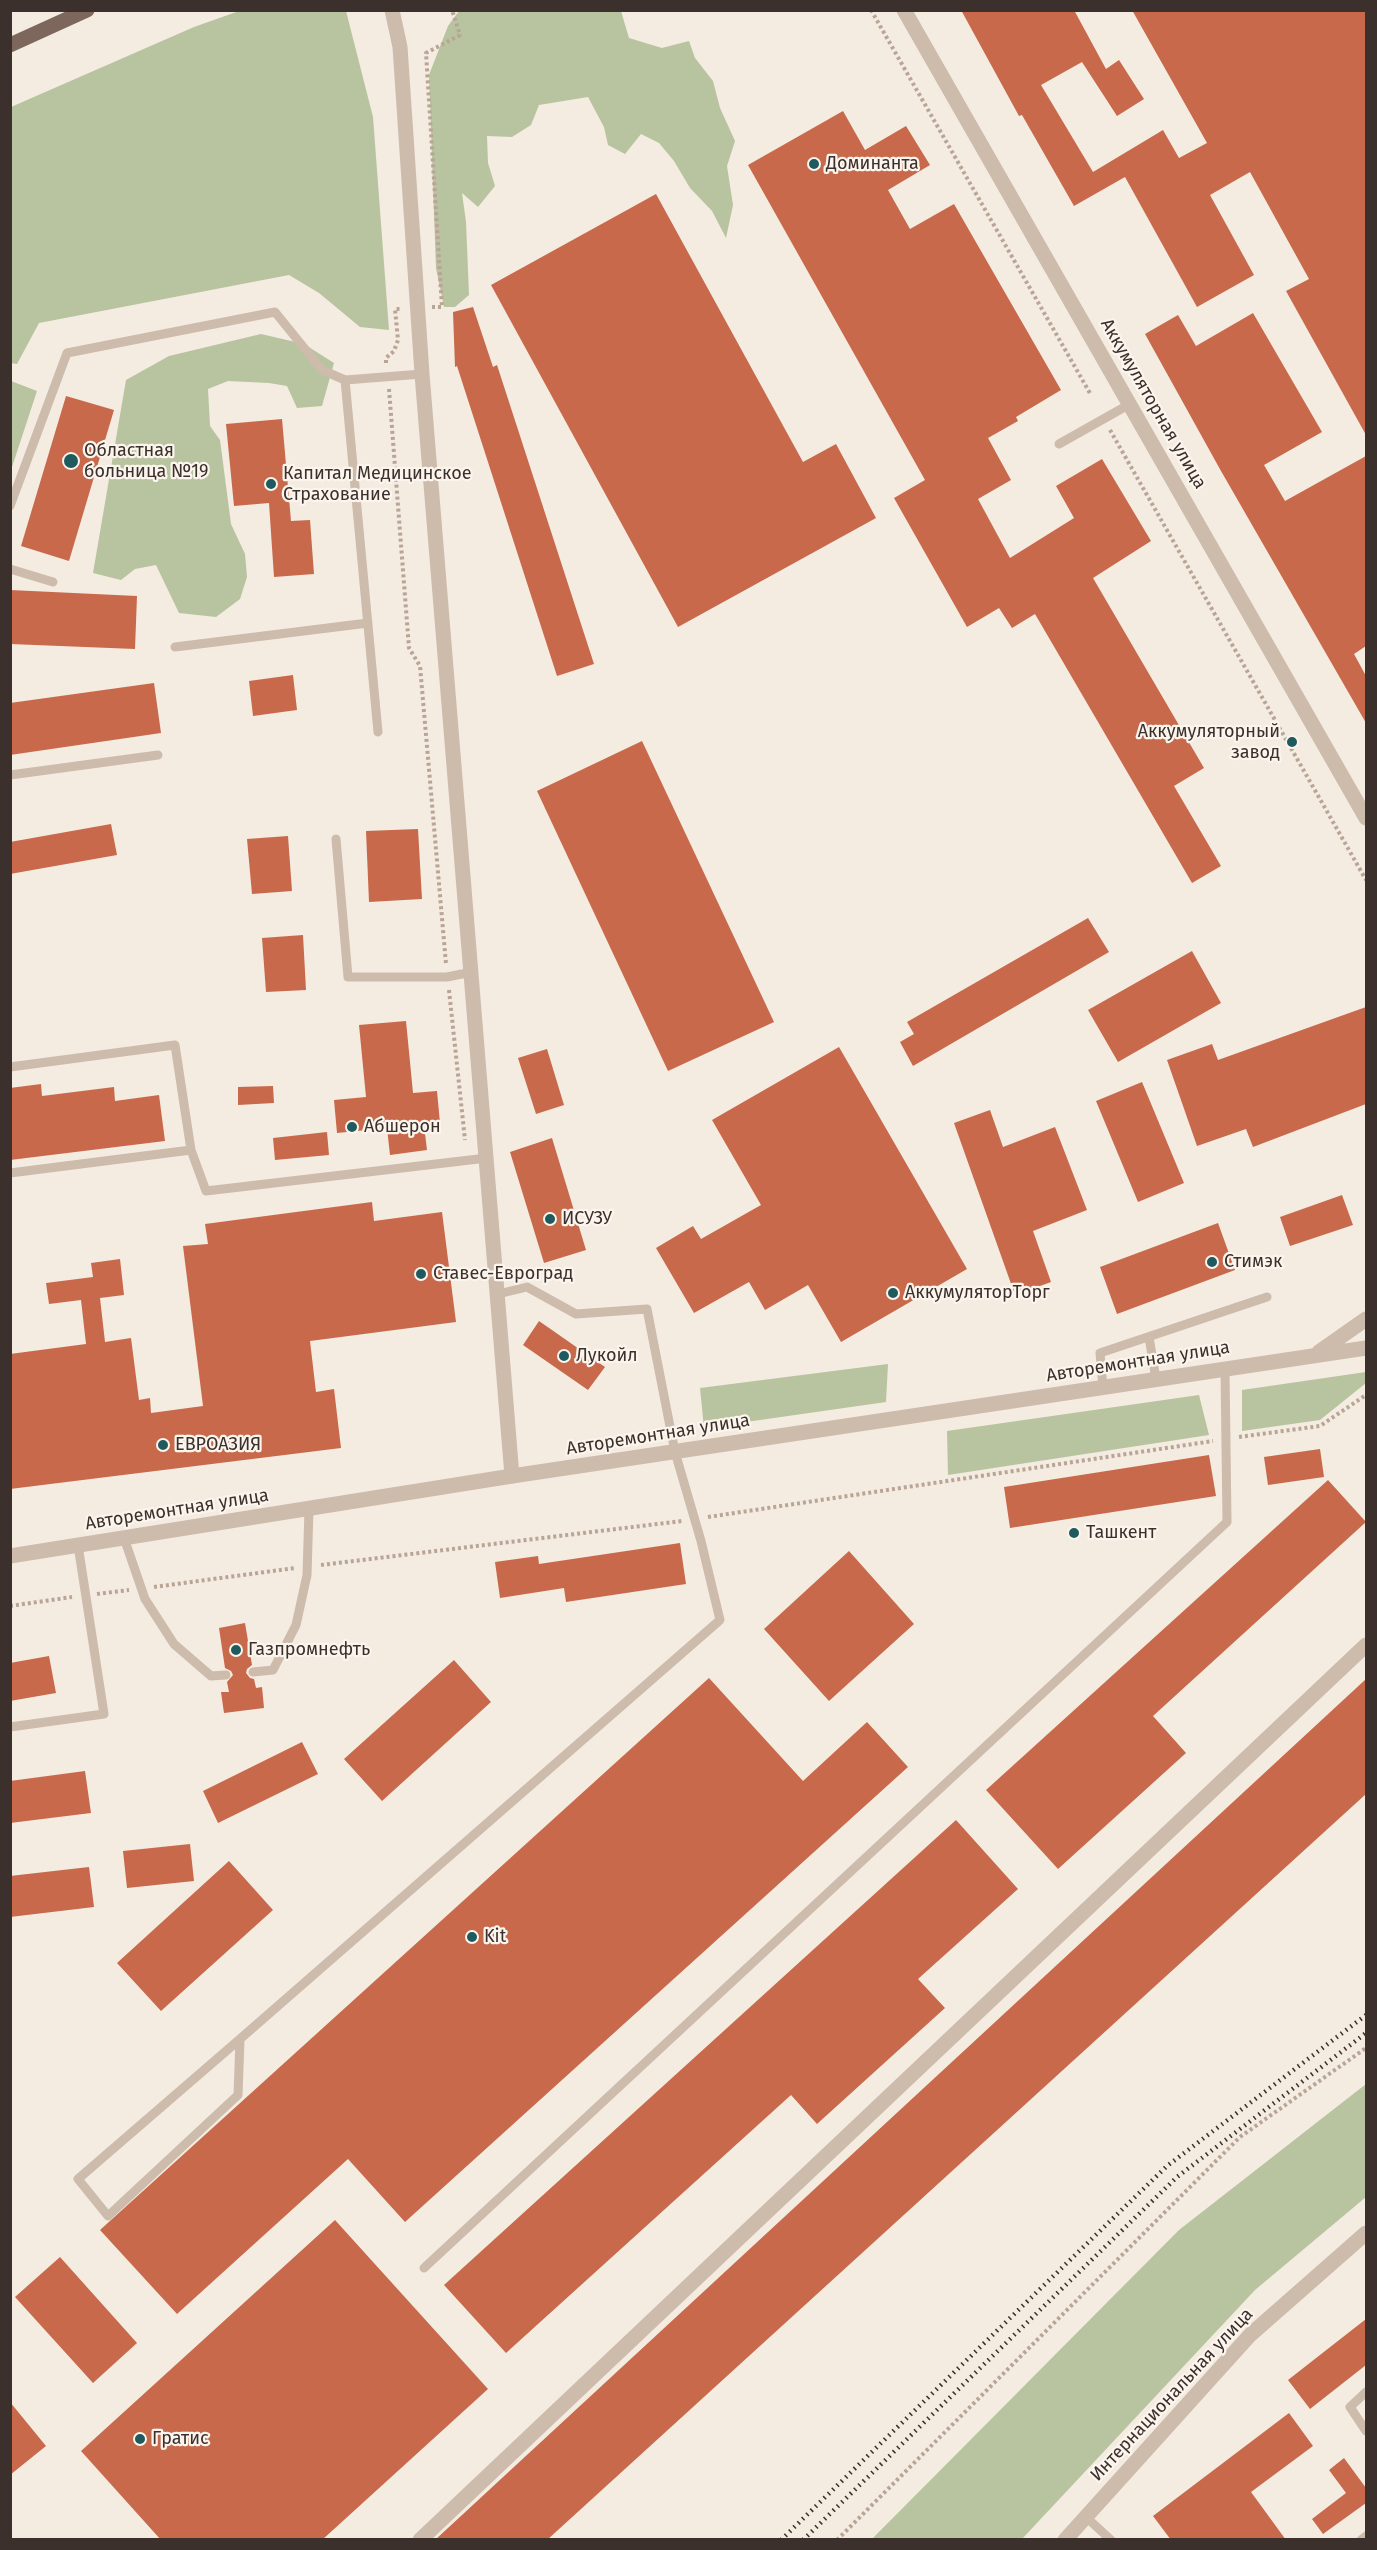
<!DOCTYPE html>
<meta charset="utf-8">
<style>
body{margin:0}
#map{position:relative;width:1377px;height:2550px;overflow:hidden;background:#f4ebe1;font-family:"Fira Sans",sans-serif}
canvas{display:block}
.frame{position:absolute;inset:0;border:12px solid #3b302b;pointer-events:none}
</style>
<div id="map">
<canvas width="1377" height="2550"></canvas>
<div class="frame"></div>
</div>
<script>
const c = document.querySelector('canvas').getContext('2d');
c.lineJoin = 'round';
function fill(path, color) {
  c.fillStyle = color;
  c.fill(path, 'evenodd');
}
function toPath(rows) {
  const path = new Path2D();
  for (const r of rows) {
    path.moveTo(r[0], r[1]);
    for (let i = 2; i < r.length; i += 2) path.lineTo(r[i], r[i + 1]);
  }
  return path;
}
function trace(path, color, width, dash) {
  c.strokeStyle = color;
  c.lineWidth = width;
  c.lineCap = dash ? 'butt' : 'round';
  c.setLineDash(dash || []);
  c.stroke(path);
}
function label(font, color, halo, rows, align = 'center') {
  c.font = font + ' "Fira Sans",sans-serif';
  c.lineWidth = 4.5;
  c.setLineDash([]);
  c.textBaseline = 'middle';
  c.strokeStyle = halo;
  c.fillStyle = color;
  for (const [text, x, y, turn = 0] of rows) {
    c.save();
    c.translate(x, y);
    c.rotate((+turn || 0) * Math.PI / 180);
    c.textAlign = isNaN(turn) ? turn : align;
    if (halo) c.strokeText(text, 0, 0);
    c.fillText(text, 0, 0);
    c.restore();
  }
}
const green = toPath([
 [242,10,346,11,373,117,389,330,360,327,319,293,289,275,39,323,17,364,11,363,11,107,194,27],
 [459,11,621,11,629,38,662,48,689,41,695,58,713,81,720,108,735,141,727,166,733,205,726,238,712,211,690,188,674,161,659,143,641,134,625,154,608,145,604,127,588,97,539,105,531,125,512,137,487,136,488,163,495,186,478,207,462,193,466,222,469,295,455,307,444,307,436,268,429,75,448,26],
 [261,334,304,344,334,363,322,406,297,408,287,386,269,383,228,381,208,389,210,426,220,440,231,524,245,554,247,577,240,599,216,617,179,613,156,565,135,569,121,580,93,573,126,380,169,356],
 [11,381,37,391,11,470],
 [888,1364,886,1402,704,1428,700,1388],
 [1366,1372,1366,1383,1320,1420,1242,1431,1242,1390],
 [1199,1395,1209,1435,948,1475,947,1431],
 [1366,2084,1366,2197,1255,2290,1022,2539,872,2539,1179,2230]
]);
const building = toPath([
 [961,10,1074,10,1106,69,1119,60,1144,99,1117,116,1082,62,1041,85,1093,172,1163,130,1179,158,1207,143,1132,10,1366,10,1366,435,1286,291,1309,279,1250,172,1210,195,1254,275,1197,307,1125,177,1074,206,1022,115,1019,116],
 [843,111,865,150,906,126,930,165,888,190,910,229,954,204,1061,390,1016,417,1018,421,988,438,1011,480,978,499,1010,558,1074,518,1056,486,1102,459,1151,541,1093,578,1204,768,1174,786,1221,866,1192,883,1035,614,1012,628,999,608,967,627,894,498,925,480,748,165],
 [656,194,803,462,836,444,876,518,678,627,491,285],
 [473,307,493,367,497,365,594,664,557,676,457,366,455,367,453,312],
 [1253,313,1322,432,1264,465,1285,501,1366,456,1366,646,1354,654,1366,676,1366,723,1221,471,1145,334,1178,315,1196,346],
 [66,396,114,410,69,561,21,546],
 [282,419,291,521,310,520,314,574,274,577,269,503,234,506,226,424],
 [10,590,137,596,135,649,10,644],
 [293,675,297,710,253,716,249,681],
 [154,683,161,733,10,755,10,703],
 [642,741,774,1022,668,1071,537,791],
 [111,824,117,855,10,874,10,842],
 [418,829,422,899,369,902,366,831],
 [288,836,292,891,252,894,247,839],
 [1088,918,1109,952,913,1066,900,1042,914,1034,907,1022],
 [303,935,306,990,266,992,262,938],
 [1192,951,1221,1003,1118,1062,1088,1010],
 [1366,1007,1366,1104,1253,1147,1246,1129,1197,1146,1167,1060,1212,1044,1218,1060],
 [406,1021,413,1093,437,1091,440,1123,424,1125,427,1150,390,1155,387,1128,337,1133,334,1100,366,1097,359,1025],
 [839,1047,967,1269,841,1342,808,1285,765,1310,749,1282,694,1313,656,1248,693,1226,701,1239,761,1205,712,1120],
 [547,1049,564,1105,536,1114,518,1058],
 [1142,1082,1184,1183,1138,1202,1096,1101],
 [41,1084,42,1096,114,1087,115,1101,159,1095,165,1141,10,1160,10,1088],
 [273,1086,274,1103,238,1105,238,1087],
 [990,1110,1003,1147,1055,1127,1087,1210,1033,1231,1051,1282,1015,1295,954,1123],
 [327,1132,329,1155,275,1160,273,1138],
 [552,1138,586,1250,544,1263,510,1152],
 [1342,1195,1353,1225,1290,1246,1280,1217],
 [372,1202,374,1221,442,1212,456,1322,310,1341,316,1392,334,1389,341,1448,10,1489,10,1354,86,1344,81,1300,49,1304,46,1283,93,1277,91,1263,120,1259,124,1295,100,1298,105,1342,131,1338,139,1400,150,1398,151,1413,203,1406,183,1246,208,1244,205,1224],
 [1218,1223,1235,1270,1117,1314,1100,1267],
 [539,1321,605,1367,588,1390,523,1345],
 [1320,1449,1324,1477,1268,1485,1264,1457],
 [1209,1455,1216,1496,1010,1528,1004,1487],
 [1328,1480,1366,1522,1153,1716,1186,1753,1058,1869,986,1790],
 [680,1543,686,1584,566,1602,564,1588,500,1598,495,1562,538,1556,539,1564],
 [849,1551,914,1624,829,1701,764,1629],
 [245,1623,252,1665,247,1669,246,1673,250,1678,254,1679,256,1688,262,1687,264,1708,224,1713,221,1692,229,1692,227,1682,233,1675,231,1671,225,1668,219,1628],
 [49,1656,56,1693,10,1701,10,1663],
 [454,1660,491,1702,382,1801,344,1759],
 [709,1678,803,1781,867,1722,908,1767,405,2222,348,2159,177,2314,100,2230],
 [1366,1679,1366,1794,547,2540,435,2540],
 [302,1742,318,1774,218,1823,203,1791],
 [85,1771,91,1813,10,1823,10,1781],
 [956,1820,1018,1889,918,1979,945,2008,817,2124,791,2095,506,2353,444,2285],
 [190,1844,194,1881,127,1888,123,1851],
 [229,1861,273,1910,161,2011,117,1963],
 [89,1867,94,1907,10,1917,10,1876],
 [335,2220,488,2389,322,2540,161,2540,81,2451],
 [60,2257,137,2343,93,2383,15,2297],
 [1366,2319,1366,2365,1310,2409,1288,2380],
 [10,2402,46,2446,10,2475],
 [1289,2413,1313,2446,1251,2492,1286,2540,1171,2540,1153,2516],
 [1344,2458,1366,2488,1366,2503,1323,2534,1312,2519,1346,2493,1329,2470]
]);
const path = toPath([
 [871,10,1091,395],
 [432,307,442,307,426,53,460,35,452,10],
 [386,363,386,358,394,351,398,340,395,309,401,309],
 [389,389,409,648,420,666,446,964],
 [1110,430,1366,880],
 [449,990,465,1140],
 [1239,1437,1320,1426,1366,1395],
 [708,1517,1213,1441],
 [321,1565,682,1521],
 [154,1587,295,1568],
 [97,1594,129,1590],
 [10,1606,72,1597],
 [837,2540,1240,2137,1366,2048]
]);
const service = toPath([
 [345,380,378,732],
 [1059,444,1130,404],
 [10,506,67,353,275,312,322,370,345,380,422,374],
 [10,569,53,582],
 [175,647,368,623],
 [10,775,158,755],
 [336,839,348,977,447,977,472,972],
 [10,1067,175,1045,191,1150,206,1191,487,1158],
 [10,1173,191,1150],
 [1149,1337,1156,1379],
 [1103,1387,1100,1353,1267,1297],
 [124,1538,145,1599,174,1644,211,1676,226,1675],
 [253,1672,273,1670,296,1625,307,1575,309,1509],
 [10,1727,104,1714,78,1545],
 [240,2039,238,2095,108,2216,78,2179,240,2039,720,1620,701,1541,675,1452,647,1309,576,1314,527,1287,498,1294],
 [424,2268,1227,1522,1225,1369],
 [1366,2392,1350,2407,1366,2431],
 [1086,2517,1111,2540],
 [1361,2540,1366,2536]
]);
const minor = toPath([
 [392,10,400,47,422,374,512,1476],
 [420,2540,1366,1645]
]);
const tertiary = toPath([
 [904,10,1366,818],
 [1319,1352,1366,1319],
 [10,1556,512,1476,1366,1348],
 [1065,2540,1250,2335,1366,2233]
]);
const primary = toPath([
 [10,45,87,10]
]);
const rail = toPath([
 [781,2540,1167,2166,1366,2015],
 [803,2540,1177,2177,1366,2033]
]);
const markers = [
 [814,164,6,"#1f5a5e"],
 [71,461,8,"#1f5a5e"],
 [271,484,6,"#1f5a5e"],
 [1292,742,6,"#1f5a5e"],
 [352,1127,6,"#1f5a5e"],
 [550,1219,6,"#1f5a5e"],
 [1212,1262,6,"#1f5a5e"],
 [421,1274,6,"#1f5a5e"],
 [893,1293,6,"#1f5a5e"],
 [564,1356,6,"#1f5a5e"],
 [163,1445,6,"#1f5a5e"],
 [1074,1533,6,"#1f5a5e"],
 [236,1650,6,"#1f5a5e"],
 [472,1937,6,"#1f5a5e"],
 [140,2439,6,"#1f5a5e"]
];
const poiNames = [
 ["Доминанта",826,164],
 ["Областная",84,451],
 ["больница №19",84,472],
 ["Капитал Медицинское",283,474],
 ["Страхование",283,495],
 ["Аккумуляторный",1280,732,"right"],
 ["завод",1280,753,"right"],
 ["Абшерон",364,1127],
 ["ИСУЗУ",562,1219],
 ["Стимэк",1224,1262],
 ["Ставес-Евроград",433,1274],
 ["АккумуляторТорг",905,1293],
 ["Лукойл",576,1356],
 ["ЕВРОАЗИЯ",175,1445],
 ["Ташкент",1086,1533],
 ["Газпромнефть",248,1650],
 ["Kit",484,1937],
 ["Гратис",152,2439]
];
const streetNames = [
 ["Аккумуляторная улица",1153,404,60],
 ["Авторемонтная улица",1138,1362,-9],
 ["Авторемонтная улица",658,1435,-9],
 ["Авторемонтная улица",177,1510,-9],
 ["Интернациональная улица",1172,2395,-47]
];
fill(green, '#b8c4a0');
fill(building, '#c8694b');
trace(path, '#b9a596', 4, [3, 3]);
trace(service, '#cdbbac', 9);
trace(minor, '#cdbbac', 15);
trace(tertiary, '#cdbbac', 15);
trace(primary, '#7d675c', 15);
trace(rail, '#3b302b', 4.5, [1.5, 4.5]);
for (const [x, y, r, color] of markers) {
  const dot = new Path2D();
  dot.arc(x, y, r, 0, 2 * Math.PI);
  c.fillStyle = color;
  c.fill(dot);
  trace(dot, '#fbf5ee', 2);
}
label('18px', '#3b302b', '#fbf5ee', poiNames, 'left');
label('18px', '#3b302b', '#fbf5ee', streetNames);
</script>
